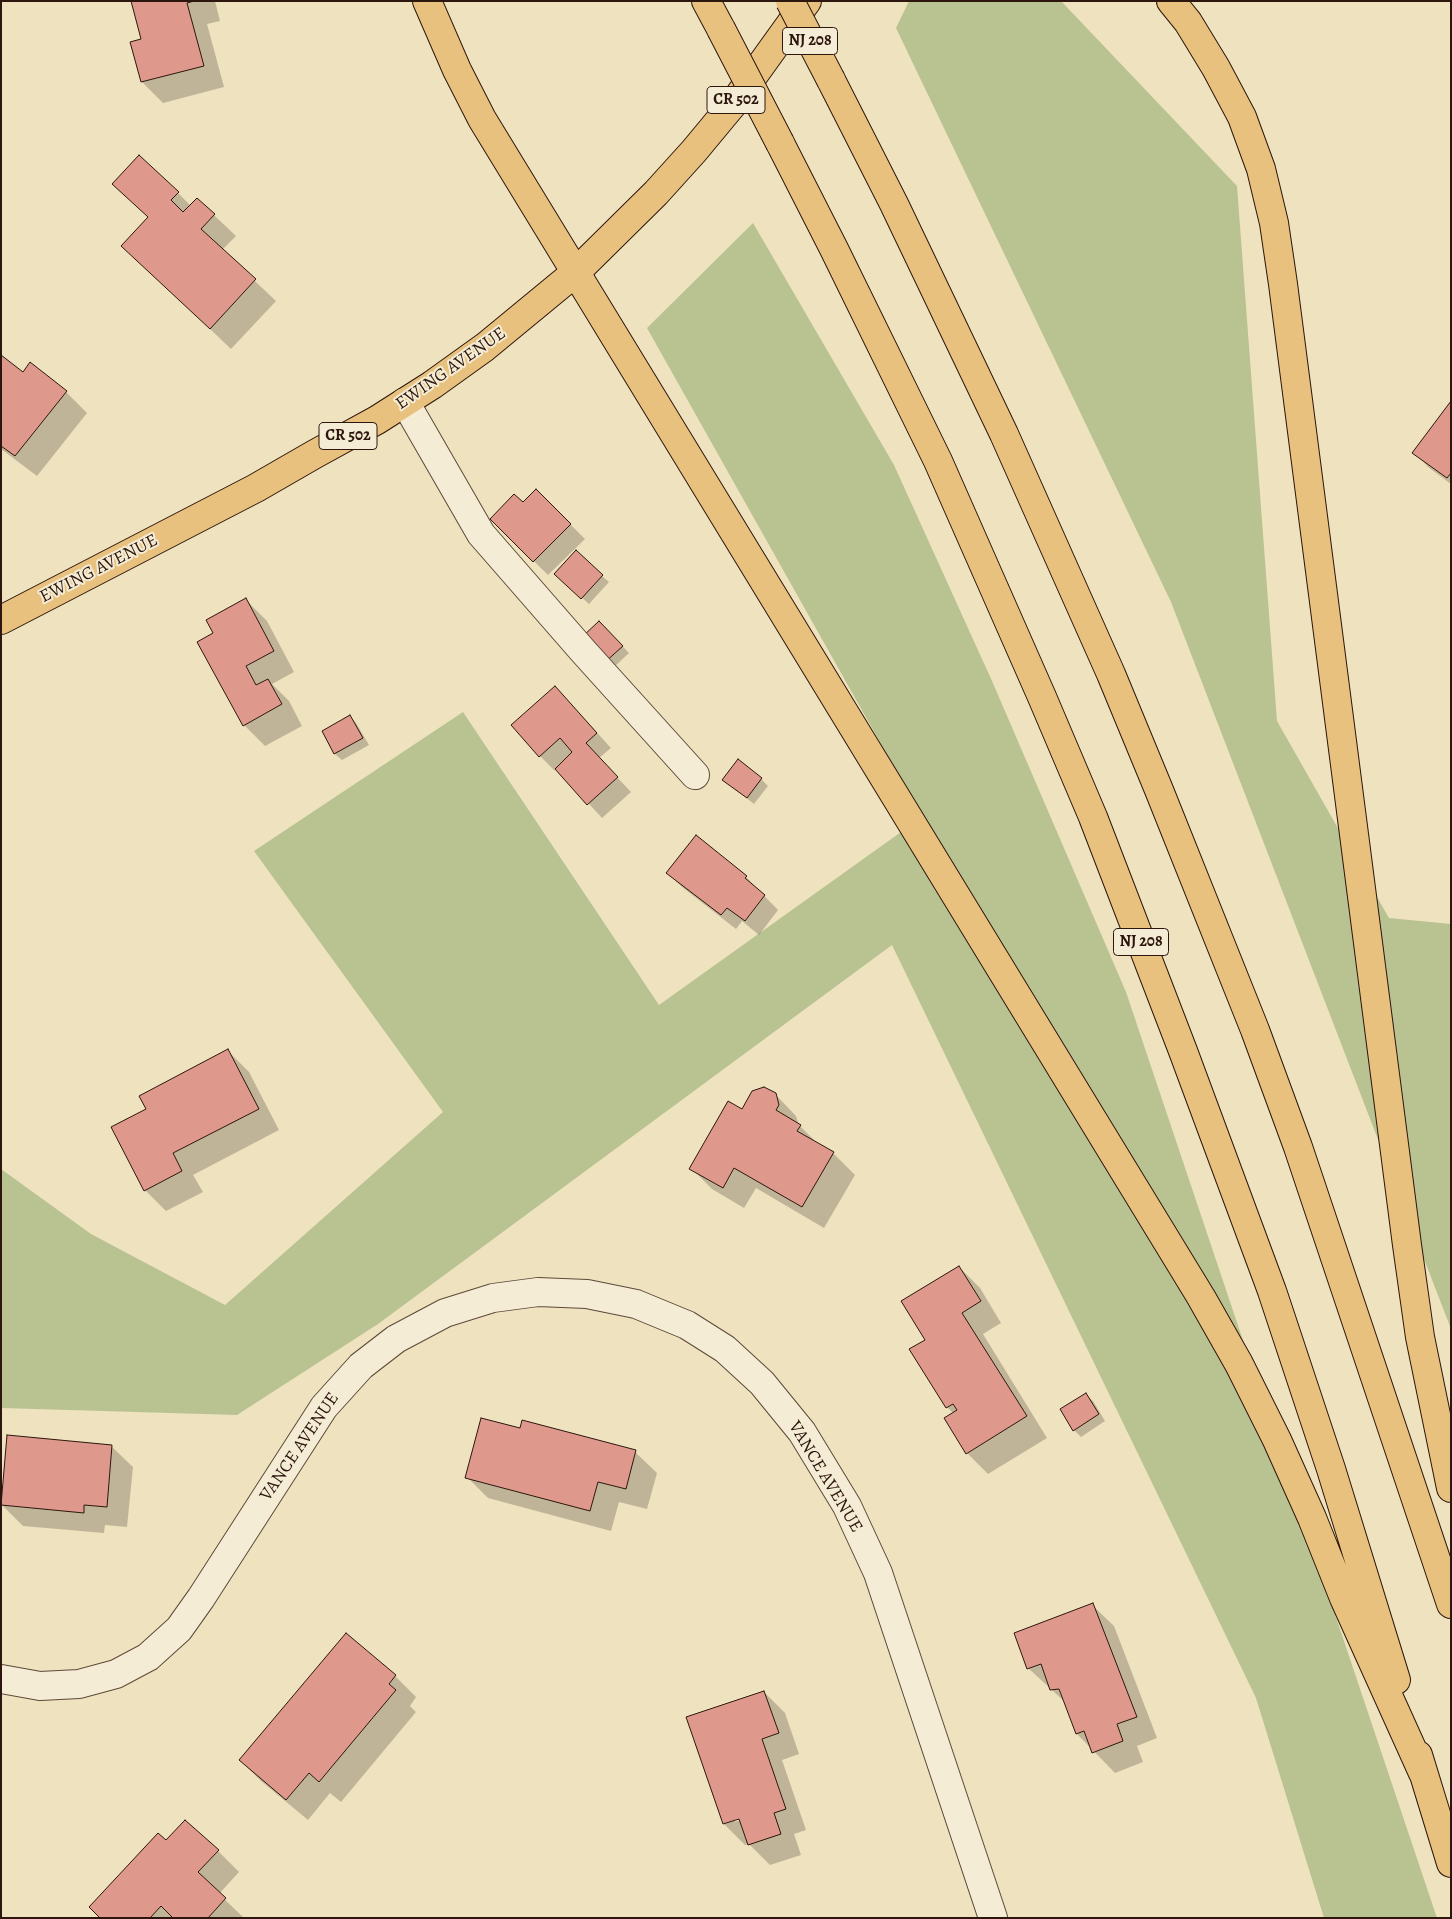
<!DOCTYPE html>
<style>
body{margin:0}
#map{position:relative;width:1452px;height:1919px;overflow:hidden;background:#efe2be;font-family:Alegreya,serif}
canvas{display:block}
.frame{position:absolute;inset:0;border:2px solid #2c160d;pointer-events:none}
</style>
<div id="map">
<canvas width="1452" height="1919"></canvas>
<div class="frame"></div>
</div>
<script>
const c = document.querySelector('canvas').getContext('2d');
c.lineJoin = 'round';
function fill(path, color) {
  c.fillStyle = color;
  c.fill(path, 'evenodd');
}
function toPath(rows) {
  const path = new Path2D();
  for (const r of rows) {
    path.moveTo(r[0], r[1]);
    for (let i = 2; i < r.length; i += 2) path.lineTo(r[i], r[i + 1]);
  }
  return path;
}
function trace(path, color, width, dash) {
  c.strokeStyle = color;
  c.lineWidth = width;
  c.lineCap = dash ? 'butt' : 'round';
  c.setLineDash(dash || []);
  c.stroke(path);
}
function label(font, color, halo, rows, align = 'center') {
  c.font = font + ' Alegreya,serif';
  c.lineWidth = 4;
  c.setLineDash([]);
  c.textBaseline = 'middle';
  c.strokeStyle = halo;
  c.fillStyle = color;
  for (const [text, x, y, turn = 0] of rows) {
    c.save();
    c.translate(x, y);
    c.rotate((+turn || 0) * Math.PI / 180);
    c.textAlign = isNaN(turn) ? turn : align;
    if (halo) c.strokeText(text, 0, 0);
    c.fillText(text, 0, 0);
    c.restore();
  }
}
const green = toPath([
 [909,1,1061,1,1237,186,1277,721,1389,918,1451,924,1451,1329,1171,602,896,28],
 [753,223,894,465,992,681,1126,992,1437,1918,1324,1918,1256,1698,892,945,378,1324,237,1415,1,1408,1,1169,91,1234,225,1305,443,1112,254,851,463,712,659,1005,922,817,647,328]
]);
const shadow = toPath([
 [133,1,215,1,220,21,207,24,224,87,163,103,142,82,143,40],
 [178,193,191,206,197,199,236,236,222,250,276,301,231,349,123,246],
 [1,356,23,373,66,392,87,413,37,476,1,449],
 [1451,403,1451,484,1428,467,1414,452],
 [536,490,585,539,548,575,491,519,523,503],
 [602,576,609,582,589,604,563,581],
 [246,600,267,621,294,672,272,684,289,701,302,726,265,746,244,725,215,634],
 [599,622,629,653,612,669,583,638],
 [569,702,611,748,599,758,631,792,602,818,556,768,554,770,540,756],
 [350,716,356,723,369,745,342,760,335,754,323,732],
 [761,779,768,786,754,804,724,780],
 [668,873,746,877,778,910,759,935,742,921,736,929,682,887],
 [228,1051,249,1072,279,1130,193,1175,203,1192,166,1211,145,1190,148,1109],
 [775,1094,796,1116,799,1125,820,1146,833,1153,855,1175,824,1228,756,1188,744,1208,712,1189,691,1168,742,1111],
 [959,1267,980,1288,1001,1323,983,1334,1047,1438,988,1474,967,1453,954,1414,947,1407,926,1340],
 [1086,1395,1093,1401,1105,1421,1081,1437,1074,1430],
 [521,1430,635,1452,657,1473,647,1509,619,1502,611,1531,488,1498,467,1477],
 [111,1446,133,1467,127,1527,105,1525,104,1533,23,1526,2,1505],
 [1092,1605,1114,1626,1157,1738,1137,1746,1143,1762,1115,1773,1077,1734,1066,1703,1028,1668],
 [395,1676,416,1697,410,1706,416,1712,341,1802,330,1793,308,1820,261,1781,240,1760],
 [764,1692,785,1713,799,1754,782,1760,806,1830,794,1834,801,1855,770,1865,749,1844,745,1845,724,1824],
 [745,1818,735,1822,735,1819],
 [218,1851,239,1872,219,1894,244,1918,101,1918]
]);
const building = toPath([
 [131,1,194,1,187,3,204,66,141,82,130,42,141,39,131,1],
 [139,155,179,192,171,200,183,212,197,198,215,214,201,229,256,279,210,329,121,246,148,217,112,184,139,155],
 [1,355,23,372,30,362,67,391,15,456,1,446,1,355],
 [1451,401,1451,473,1447,478,1412,453,1451,401],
 [536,489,571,524,533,562,490,519,514,494,523,502,536,489],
 [576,550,603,575,581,599,554,574,576,550],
 [246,598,274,651,246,666,256,685,268,679,282,704,243,726,197,642,213,633,206,620,246,598],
 [599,621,623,646,604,663,581,638,599,621],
 [555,686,597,733,586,743,618,777,587,805,555,769,572,752,560,738,539,757,511,725,555,686],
 [350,715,363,738,334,754,322,731,350,715],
 [738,759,762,778,747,798,722,780,738,759],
 [696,835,747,876,745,878,765,895,745,921,727,908,721,915,666,873,696,835],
 [228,1049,259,1109,173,1153,182,1171,144,1191,111,1127,146,1109,139,1096,228,1049],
 [764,1087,776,1093,779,1105,776,1110,801,1125,797,1131,834,1152,802,1207,734,1168,723,1188,689,1169,728,1101,742,1109,752,1091,764,1087],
 [959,1266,981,1301,962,1313,1027,1416,966,1454,944,1418,957,1410,953,1404,946,1408,909,1349,925,1340,901,1301,959,1266],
 [1086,1393,1099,1414,1073,1431,1060,1409,1086,1393],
 [481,1418,520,1428,522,1420,636,1450,626,1489,598,1482,590,1511,465,1478,481,1418],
 [7,1435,112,1445,107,1507,84,1505,84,1513,1,1505,7,1435],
 [1093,1603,1137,1717,1117,1724,1123,1741,1092,1753,1084,1731,1076,1734,1059,1689,1050,1690,1041,1664,1027,1669,1014,1633,1093,1603],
 [346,1633,396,1675,389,1684,396,1690,319,1782,309,1773,286,1800,239,1760,346,1633],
 [764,1691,779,1733,762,1739,786,1809,774,1813,781,1834,748,1845,739,1819,723,1824,686,1717,764,1691],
 [185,1820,219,1850,198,1872,226,1898,208,1918,173,1918,161,1906,150,1918,100,1918,89,1907,158,1833,166,1840,185,1820]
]);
const minor = toPath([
 [405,402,481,534,583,651,695,775],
 [1,1679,40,1686,79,1684,116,1674,148,1657,179,1629,201,1598,324,1407,361,1366,396,1339,445,1313,493,1298,538,1292,587,1294,636,1304,687,1325,725,1349,762,1383,802,1432,847,1506,878,1573,993,1918]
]);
const major = toPath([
 [1,620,256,488,315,454,377,420,432,385,485,347,576,272,656,193,694,151,733,104,807,1]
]);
const highway = toPath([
 [427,1,457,70,482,119,1201,1297,1239,1364,1277,1440,1312,1518,1344,1598,1423,1773],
 [706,1,721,29],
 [1171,1,1188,22,1216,68,1242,117,1261,169,1274,223,1283,284,1407,1245,1420,1337,1451,1488],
 [831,80,894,204,1004,434,1111,674,1159,790,1255,1030,1298,1147,1451,1604],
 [780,143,834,249,938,461,1042,697,1093,817,1183,1051,1272,1291,1331,1469,1396,1680],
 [1418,1755,1451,1863]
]);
const highwayBridge = toPath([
 [790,1,831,80],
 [721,29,780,143]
]);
const shields = [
 [810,41,55],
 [736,100,58],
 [348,436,58],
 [1141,942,55]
];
const shieldNames = [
 ["NJ 208",810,41],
 ["CR 502",736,100],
 ["CR 502",348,436],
 ["NJ 208",1141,942]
];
const streetNames = [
 ["EWING AVENUE",451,369,-35],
 ["EWING AVENUE",99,569,-27],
 ["VANCE AVENUE",300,1447,-56],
 ["VANCE AVENUE",825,1477,59]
];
fill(green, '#b9c392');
fill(shadow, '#0003');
fill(building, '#de988c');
trace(building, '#2c160d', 1);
trace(minor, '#5d4939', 30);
trace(major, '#2c160d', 30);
trace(highway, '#2c160d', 30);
trace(minor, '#f5ecd5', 28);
trace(major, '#e8c17f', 28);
trace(highway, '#e8c17f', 28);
trace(highwayBridge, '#2c160d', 30, []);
trace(highwayBridge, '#e8c17f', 28);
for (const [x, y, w] of shields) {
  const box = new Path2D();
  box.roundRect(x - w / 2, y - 13.5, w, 27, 4);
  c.fillStyle = '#f5ecd5';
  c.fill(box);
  trace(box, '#2c160d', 1);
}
label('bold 16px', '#2c160d', null, shieldNames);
label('18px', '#2c160d', '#f5ecd5', streetNames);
</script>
